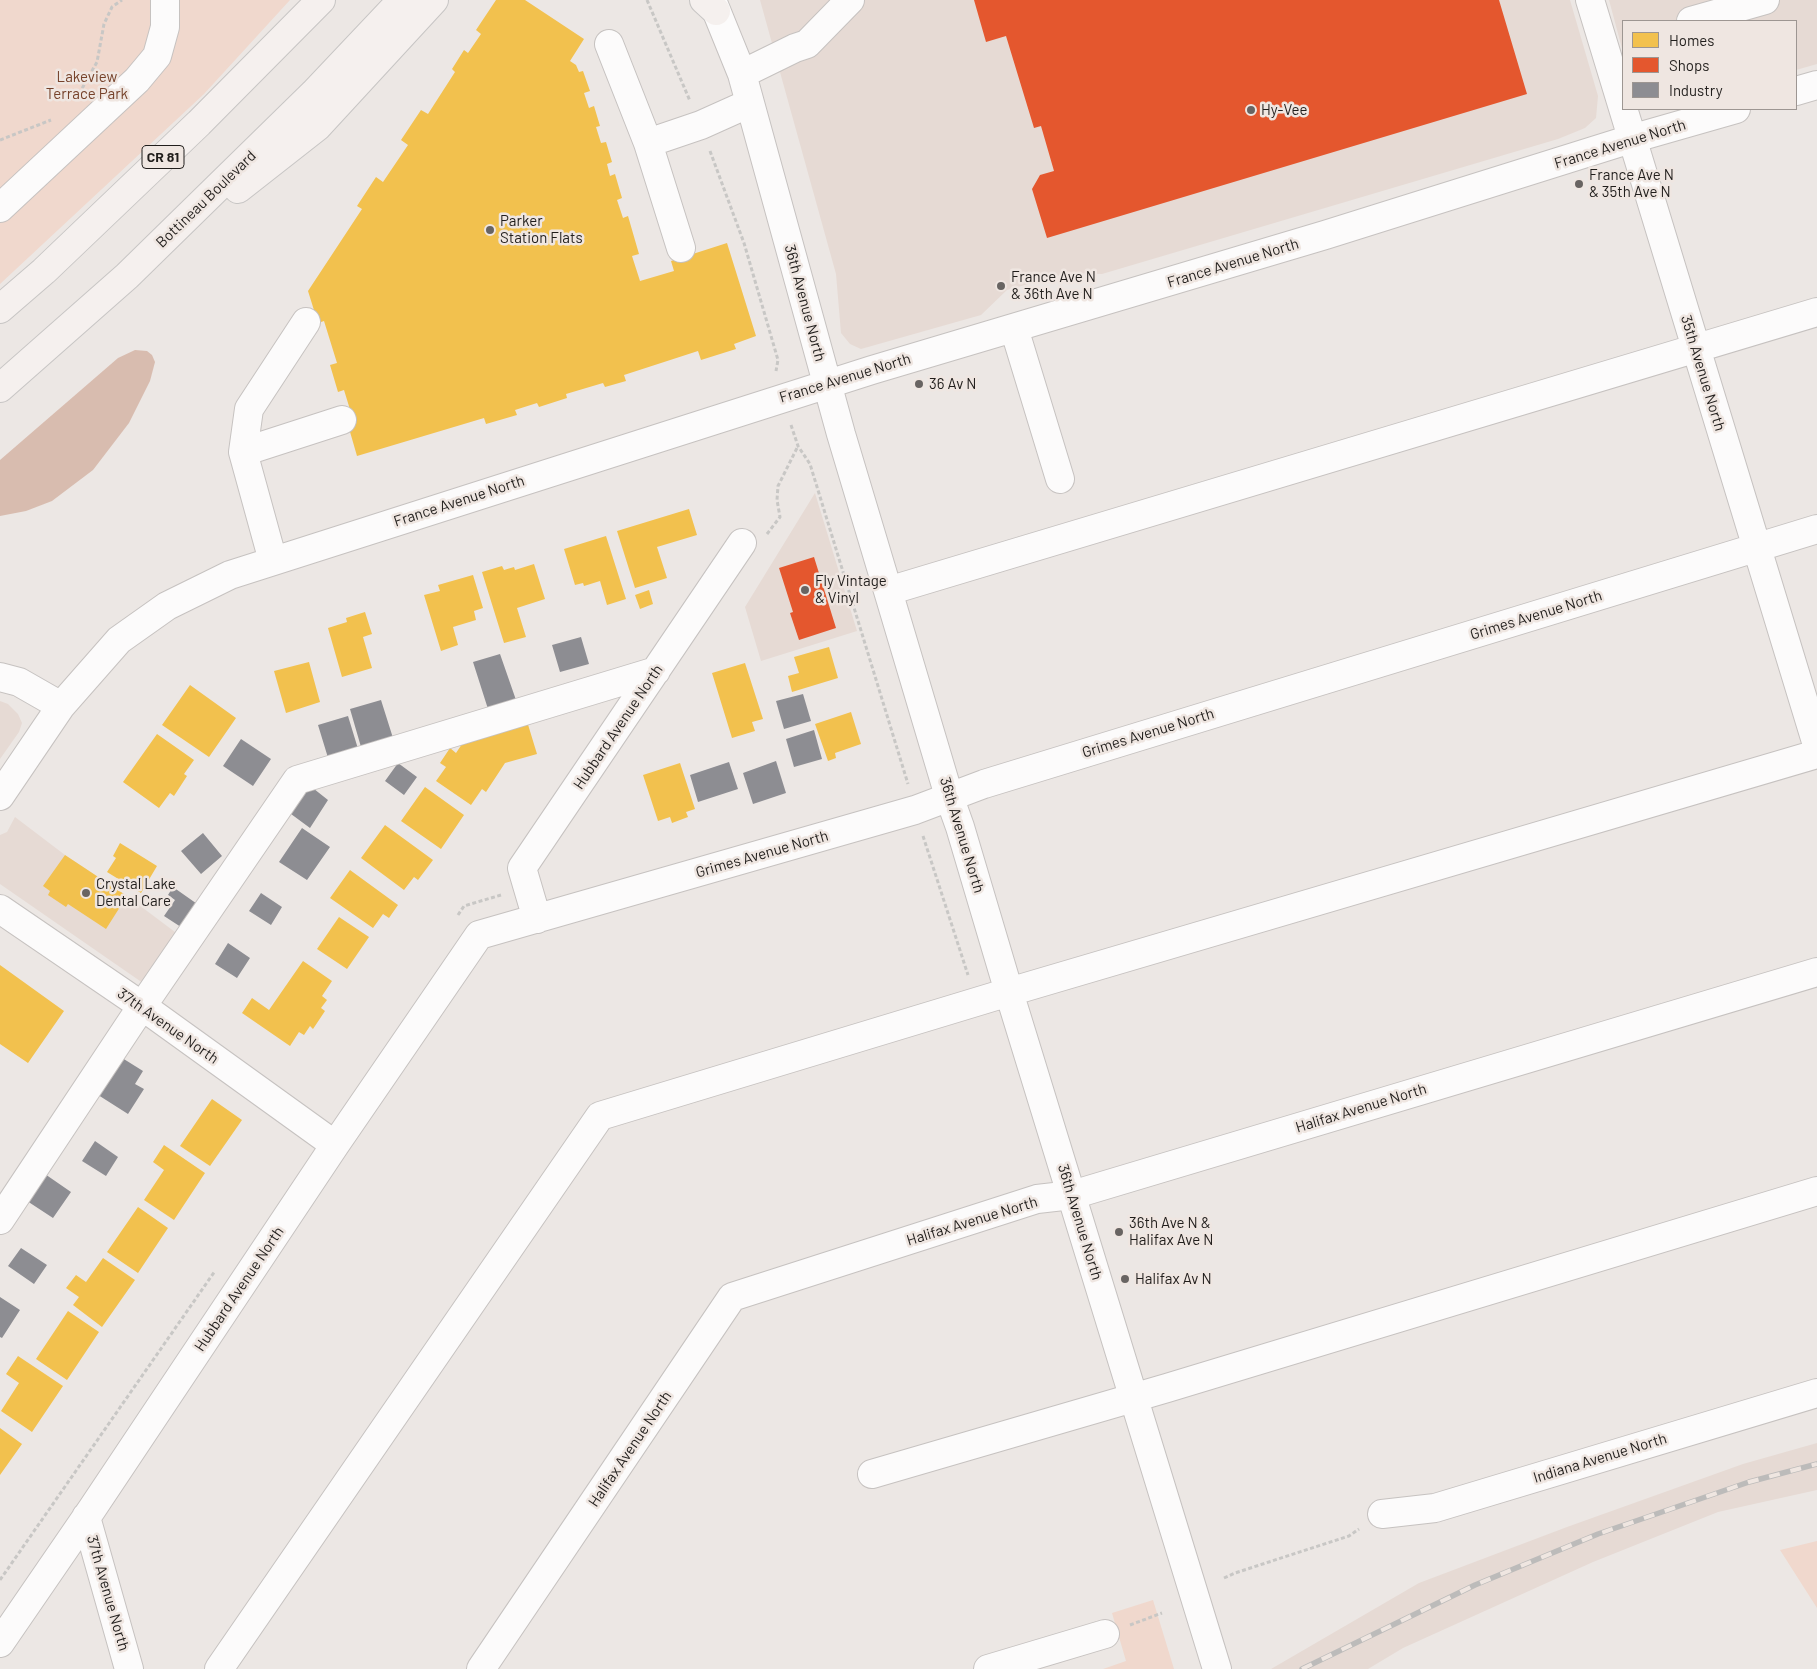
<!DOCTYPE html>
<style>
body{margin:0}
#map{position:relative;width:1817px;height:1669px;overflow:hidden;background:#ece7e4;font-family:Barlow,sans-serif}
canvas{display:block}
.legend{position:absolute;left:1622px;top:20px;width:175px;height:90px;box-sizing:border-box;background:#efe6e1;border:1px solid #9d9692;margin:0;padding:6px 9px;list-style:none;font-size:15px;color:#211e1c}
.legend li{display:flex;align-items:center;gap:10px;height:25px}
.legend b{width:25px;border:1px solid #9d9692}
</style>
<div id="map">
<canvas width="1817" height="1669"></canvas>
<ul class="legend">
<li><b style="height:14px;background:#f2c14e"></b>Homes</li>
<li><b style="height:14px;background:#e4572e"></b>Shops</li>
<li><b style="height:14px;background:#8d8d92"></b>Industry</li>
</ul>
</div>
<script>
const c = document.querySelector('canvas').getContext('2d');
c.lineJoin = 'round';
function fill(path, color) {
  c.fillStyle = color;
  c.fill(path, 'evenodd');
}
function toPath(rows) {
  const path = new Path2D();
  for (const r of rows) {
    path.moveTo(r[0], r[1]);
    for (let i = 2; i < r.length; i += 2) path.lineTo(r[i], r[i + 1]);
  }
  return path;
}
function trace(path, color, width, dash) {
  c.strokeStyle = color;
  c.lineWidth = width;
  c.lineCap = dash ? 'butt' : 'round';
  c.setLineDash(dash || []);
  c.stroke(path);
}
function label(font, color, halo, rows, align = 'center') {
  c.font = font + ' Barlow,sans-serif';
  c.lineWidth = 5;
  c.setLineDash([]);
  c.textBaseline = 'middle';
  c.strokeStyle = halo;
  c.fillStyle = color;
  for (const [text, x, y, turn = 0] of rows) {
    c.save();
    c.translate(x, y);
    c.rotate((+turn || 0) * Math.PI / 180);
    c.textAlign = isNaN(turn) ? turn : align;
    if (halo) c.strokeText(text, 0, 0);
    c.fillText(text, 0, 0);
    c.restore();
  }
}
const built = toPath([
 [760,0,1570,0,1598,96,1596,118,1585,128,1558,139,1102,274,1068,273,1007,290,981,315,861,349,850,344,841,333,836,274],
 [1609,0,1817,0,1817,64,1796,70,1796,21,1623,21,1623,52],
 [815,493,857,631,761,661,745,607],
 [0,701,8,704,18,714,22,723,19,732,0,759],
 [15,817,65,855,127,896,187,941,153,990,0,884,0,835,7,832],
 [1817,1443,1817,1490,1718,1512,1593,1562,1403,1648,1368,1669,1271,1669,1419,1583,1567,1527,1743,1464]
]);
const green = toPath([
 [0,0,290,0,204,94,0,284],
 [1817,1541,1817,1608,1780,1550],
 [1153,1600,1174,1669,1103,1669,1126,1661,1112,1613]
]);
const water = toPath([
 [135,350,147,351,152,355,155,362,150,381,129,423,93,470,52,501,26,511,0,516,0,460,118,358]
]);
const homes = toPath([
 [496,0,525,0,584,39,570,61,576,65,579,72,583,71,590,91,584,93,589,108,594,106,600,126,596,127,601,143,606,142,612,162,607,164,610,176,615,174,622,198,617,200,623,218,628,216,639,254,632,256,640,281,674,271,671,261,727,243,756,336,734,344,736,349,701,360,698,351,624,375,626,381,605,387,603,383,566,394,567,398,539,407,537,403,515,410,517,415,486,424,484,418,357,456,346,418,352,416,344,390,338,392,330,365,337,363,324,321,318,323,308,291,362,209,357,206,376,177,383,182,408,145,401,140,421,110,428,114,455,72,452,69,464,50,468,53,481,34,476,30],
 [689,509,697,535,657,547,667,578,635,588,617,531],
 [606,536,626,599,607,605,600,581,584,586,583,583,575,585,564,549],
 [534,564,545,599,517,608,526,637,504,643,482,572,502,566,504,570,514,567,515,570],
 [473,575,483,608,474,611,476,620,453,627,458,645,441,651,424,595,440,591,438,585],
 [649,590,653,604,640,609,635,595],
 [365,612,372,634,363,637,372,668,342,677,328,628,347,622,346,618],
 [829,647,838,678,792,692,788,676,799,673,794,657],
 [309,662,320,702,286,713,274,671],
 [745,663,763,719,752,722,755,731,732,738,712,673],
 [190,685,236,718,209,757,162,725],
 [851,712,861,744,835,753,836,758,828,761,815,724],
 [526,718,537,754,505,763,486,792,482,789,471,805,436,781,446,767,440,763,450,748,456,753,470,732],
 [157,734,194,760,184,774,187,776,174,796,170,793,159,808,123,782],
 [680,763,695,809,686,812,688,817,672,823,670,817,658,821,643,775],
 [425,787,464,815,441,849,401,821],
 [385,825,433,860,418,880,414,877,404,890,361,858],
 [120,843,157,866,141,893,107,872,116,858,113,856],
 [65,855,127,896,106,929,68,904,66,907,48,895,50,891,43,886],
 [350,870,398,905,389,918,383,914,373,928,330,898],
 [339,917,369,937,347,969,317,949],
 [303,961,332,981,322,996,327,1000,321,1008,325,1011,313,1029,310,1026,304,1035,299,1032,290,1046,242,1013,252,998,269,1010],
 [0,965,64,1011,28,1063,0,1044],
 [212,1099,242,1120,210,1166,180,1146],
 [164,1145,205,1173,174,1220,144,1200,164,1170,153,1162],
 [138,1207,168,1228,138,1273,107,1252],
 [103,1258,135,1280,102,1327,73,1305,79,1297,66,1288,76,1275,86,1282],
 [68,1311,99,1332,67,1380,36,1359],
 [18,1356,63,1386,32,1432,1,1411,19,1383,6,1374],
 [0,1428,22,1444,0,1475]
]);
const shops = toPath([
 [974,0,1499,0,1527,94,1047,238,1032,189,1040,175,1054,171,1041,126,1034,128,1006,36,986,42],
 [814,557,836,628,799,640,790,613,793,612,779,568]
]);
const industry = toPath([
 [581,637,589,664,560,672,552,645],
 [500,654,516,700,488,709,473,662],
 [803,694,811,721,784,729,776,701],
 [381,700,393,738,361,747,350,709],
 [348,716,359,752,329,761,318,725],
 [814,730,822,759,794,767,786,739],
 [241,739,271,759,253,786,223,766],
 [776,761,786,793,753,804,743,773],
 [729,762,738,789,698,802,690,775],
 [398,763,417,777,404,795,385,781],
 [309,785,328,800,310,828,291,814],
 [302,828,330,847,307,880,279,862],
 [203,833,222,856,201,874,181,851],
 [173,887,200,906,184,929,164,916,175,900,168,895],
 [261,893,282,907,271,925,249,911],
 [228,943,250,958,237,978,215,964],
 [119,1056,143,1071,135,1084,144,1089,128,1114,95,1093],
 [95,1141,118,1157,106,1176,82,1161],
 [42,1172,71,1192,53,1218,24,1199],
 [21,1248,47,1265,34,1284,8,1266],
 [0,1297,20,1310,2,1338,0,1337]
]);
const path = toPath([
 [647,0,690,101],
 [79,94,97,62,104,24,112,7,122,0],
 [0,140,51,120],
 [710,151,744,243,778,360,776,371],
 [791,425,798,446,810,464,908,784],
 [767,534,780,517,777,500,778,486,798,446],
 [923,836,968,975],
 [458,915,464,906,501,895],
 [1224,1578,1235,1573,1349,1536,1359,1529],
 [0,1580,215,1271],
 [1130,1625,1162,1613]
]);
const minor = toPath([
 [712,0,742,74,841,434,888,591,949,796,960,827,1009,992,1217,1669],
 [1590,0,1817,745],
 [1691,21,1765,0],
 [609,44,648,143,681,248],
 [742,74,795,48,807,44,850,0],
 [1796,91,1817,85],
 [648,143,701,125,750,103],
 [0,208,137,80,157,56,165,27,165,0],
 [1014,328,1060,479],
 [243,452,249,409,306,322],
 [273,561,243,452,342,420],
 [888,591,1817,312],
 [0,677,19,682,61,706],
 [0,796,61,706,119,640,167,606,230,575,872,370,1325,235,1631,139,1736,109],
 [0,909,142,1006,335,1145],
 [537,919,522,868,742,543],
 [0,1220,132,1021,297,780,656,671],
 [872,1474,1167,1388,1817,1191],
 [1382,1514,1435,1508,1817,1393],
 [86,1517,129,1669],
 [0,1643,92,1509,335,1145,479,935,915,810,984,784,1817,529],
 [219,1669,600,1116,1009,992,1817,754],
 [481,1669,732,1297,1037,1199,1072,1195,1817,972],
 [988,1669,1105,1634]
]);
const major = toPath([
 [704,0,716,11],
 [238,189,317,127,434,0],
 [0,309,44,271,199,123,321,0],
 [0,388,127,276,314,93,402,0]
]);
const rail = toPath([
 [1302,1669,1475,1585,1598,1534,1749,1482,1817,1464]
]);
const markers = [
 [1251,110,5,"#686462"],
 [1579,184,5,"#686462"],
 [490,230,5,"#686462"],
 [1001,286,5,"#686462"],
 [919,384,5,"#686462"],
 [805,590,5,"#686462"],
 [86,893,5,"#686462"],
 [1119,1232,5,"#686462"],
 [1125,1279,5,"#686462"]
];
const shields = [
 [163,157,42]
];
const shieldNames = [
 ["CR 81",163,157]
];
const parkNames = [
 ["Lakeview",87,77],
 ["Terrace Park",87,94]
];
const poiNames = [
 ["Hy-Vee",1261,110],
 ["France Ave N",1589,175],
 ["& 35th Ave N",1589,192],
 ["Parker",500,221],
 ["Station Flats",500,238],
 ["France Ave N",1011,277],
 ["& 36th Ave N",1011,294],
 ["36 Av N",929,384],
 ["Fly Vintage",815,581],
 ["& Vinyl",815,598],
 ["Crystal Lake",96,884],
 ["Dental Care",96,901],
 ["36th Ave N &",1129,1223],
 ["Halifax Ave N",1129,1240],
 ["Halifax Av N",1135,1279]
];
const streetNames = [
 ["France Avenue North",1620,144,-17],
 ["Bottineau Boulevard",206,199,-44],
 ["France Avenue North",1233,263,-17],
 ["36th Avenue North",805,303,75],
 ["35th Avenue North",1703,373,73],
 ["France Avenue North",845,378,-17],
 ["France Avenue North",459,501,-18],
 ["Grimes Avenue North",1536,615,-17],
 ["Hubbard Avenue North",618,727,-56],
 ["Grimes Avenue North",1148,733,-17],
 ["36th Avenue North",962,835,73],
 ["Grimes Avenue North",762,854,-16],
 ["37th Avenue North",168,1026,35],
 ["Halifax Avenue North",1361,1108,-17],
 ["Halifax Avenue North",972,1221,-17],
 ["36th Avenue North",1080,1222,73],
 ["Hubbard Avenue North",239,1289,-56],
 ["Halifax Avenue North",630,1449,-56],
 ["Indiana Avenue North",1600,1458,-17],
 ["37th Avenue North",108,1593,74]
];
fill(built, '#e6dad4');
fill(green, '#f0d8cd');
fill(water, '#d8bcaf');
fill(homes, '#f2c14e');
fill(shops, '#e4572e');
fill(industry, '#8d8d92');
trace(minor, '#c6c2c0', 30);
trace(major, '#c7c5c4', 30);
trace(path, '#c8c7c5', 3, [4, 2.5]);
trace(minor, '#fcfbfb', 28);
trace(major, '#f5f0ee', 28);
trace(rail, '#bcbbba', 5.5);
trace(rail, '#efe6e1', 4, [11]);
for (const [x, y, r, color] of markers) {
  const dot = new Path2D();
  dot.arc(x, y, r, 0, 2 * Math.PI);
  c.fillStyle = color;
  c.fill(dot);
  trace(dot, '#efe6e1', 2);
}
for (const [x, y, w] of shields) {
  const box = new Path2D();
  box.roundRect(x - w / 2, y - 11.5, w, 23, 4);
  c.fillStyle = '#efe6e1';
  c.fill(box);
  trace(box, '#211e1c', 1);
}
label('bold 14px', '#211e1c', null, shieldNames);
label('15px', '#76422a', '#efe6e1', parkNames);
label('15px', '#211e1c', '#efe6e1', poiNames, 'left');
label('15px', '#211e1c', '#efe6e1', streetNames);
</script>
